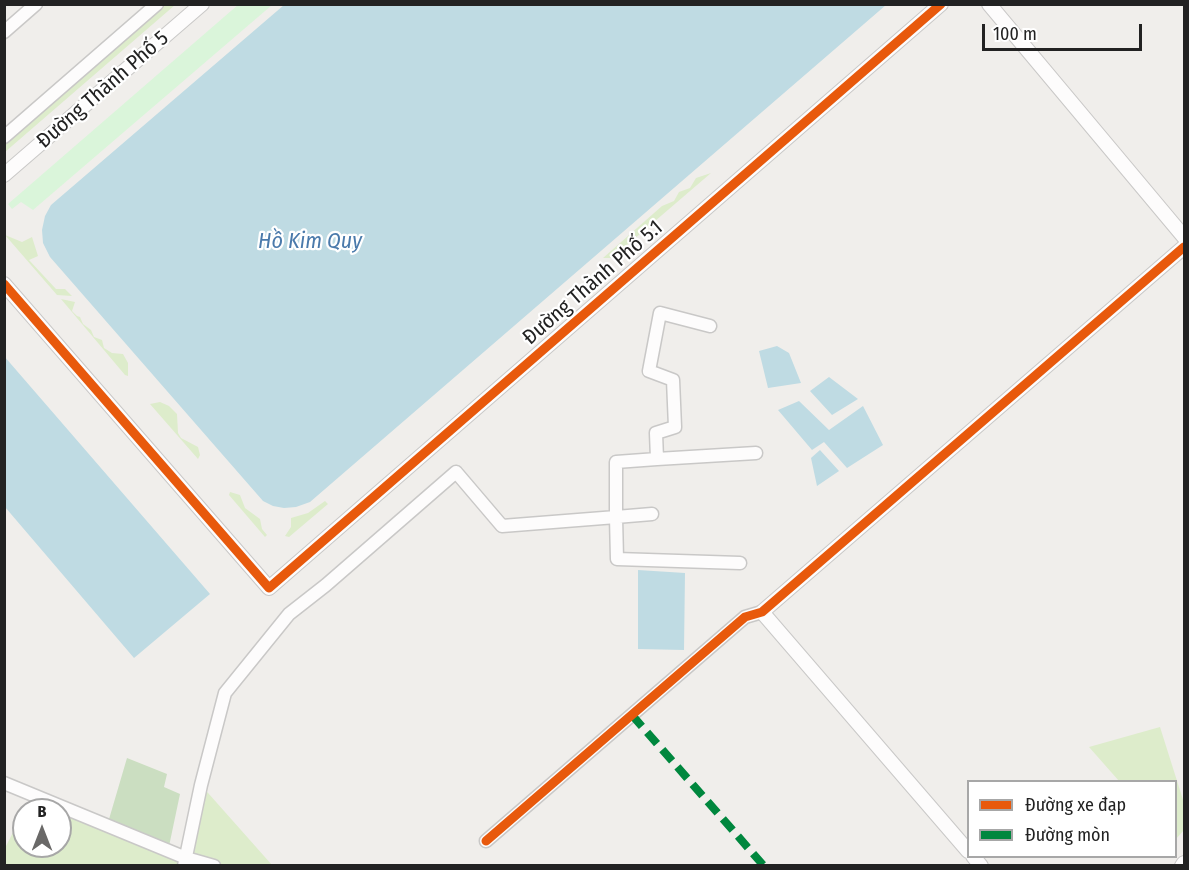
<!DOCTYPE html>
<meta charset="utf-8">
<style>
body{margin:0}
#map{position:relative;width:1189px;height:870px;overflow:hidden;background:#f0eeeb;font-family:"Fira Sans Condensed",sans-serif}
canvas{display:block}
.frame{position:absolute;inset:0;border:6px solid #222;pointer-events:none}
.legend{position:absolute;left:967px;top:780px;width:210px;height:78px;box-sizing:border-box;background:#fff;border:2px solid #a7a7a7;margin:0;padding:8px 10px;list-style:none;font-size:18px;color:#222}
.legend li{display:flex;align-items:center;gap:12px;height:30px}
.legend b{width:30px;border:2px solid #a7a7a7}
.north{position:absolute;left:12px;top:798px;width:60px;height:60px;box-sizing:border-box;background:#fff;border:2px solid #a7a7a7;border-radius:50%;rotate:0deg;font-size:16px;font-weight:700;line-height:24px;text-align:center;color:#222}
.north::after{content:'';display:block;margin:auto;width:21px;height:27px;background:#6a6968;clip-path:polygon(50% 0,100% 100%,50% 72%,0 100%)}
.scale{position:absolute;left:982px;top:24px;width:160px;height:27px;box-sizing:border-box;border:3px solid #222;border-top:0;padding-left:8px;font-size:18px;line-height:21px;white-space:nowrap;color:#222;-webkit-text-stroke:4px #fff;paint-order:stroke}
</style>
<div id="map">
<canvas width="1189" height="870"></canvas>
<div class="frame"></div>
<ul class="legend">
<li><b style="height:8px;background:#e8590c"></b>Đường xe đạp</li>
<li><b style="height:8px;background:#00873e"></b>Đường mòn</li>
</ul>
<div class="north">B</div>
<div class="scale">100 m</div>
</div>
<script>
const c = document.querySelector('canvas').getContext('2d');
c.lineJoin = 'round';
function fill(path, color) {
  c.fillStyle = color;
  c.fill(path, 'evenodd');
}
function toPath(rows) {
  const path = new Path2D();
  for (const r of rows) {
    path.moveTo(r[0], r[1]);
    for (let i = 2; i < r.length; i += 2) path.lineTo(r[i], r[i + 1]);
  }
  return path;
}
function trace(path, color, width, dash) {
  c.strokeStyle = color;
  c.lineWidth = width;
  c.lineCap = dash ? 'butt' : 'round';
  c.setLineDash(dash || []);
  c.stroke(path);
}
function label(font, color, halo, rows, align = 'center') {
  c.font = font + ' "Fira Sans Condensed",sans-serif';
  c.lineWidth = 4.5;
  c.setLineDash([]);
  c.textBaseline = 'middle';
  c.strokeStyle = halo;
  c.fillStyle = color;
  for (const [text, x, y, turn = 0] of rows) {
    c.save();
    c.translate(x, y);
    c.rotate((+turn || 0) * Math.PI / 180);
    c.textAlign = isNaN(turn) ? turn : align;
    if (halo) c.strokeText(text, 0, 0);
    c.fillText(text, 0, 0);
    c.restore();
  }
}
const grass = toPath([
 [165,5,175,5,5,152,4,143],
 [711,173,612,258,603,258,662,206,674,201,679,192,690,188,696,178],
 [5,235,22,242,32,237,38,256,29,260,56,289,65,289,72,296,57,295],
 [61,299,75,302,72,311,77,316,80,317,83,324,91,330,94,337,102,340,104,348,112,353,123,354,128,363,128,376,125,375],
 [160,402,169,406,177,414,178,433,181,438,198,447,200,455,198,459,150,404],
 [230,492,240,495,245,508,260,519,262,529,267,535,265,537,229,495],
 [325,501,328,504,289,537,285,536,291,527,291,518,308,513],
 [1160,727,1184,803,1184,830,1176,839,1176,782,1119,781,1089,747],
 [201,785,272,865,218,865,186,858,184,866,5,866,5,848,24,811,24,846,60,846,60,810,25,810,33,795,185,858]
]);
const forest = toPath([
 [127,758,167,774,164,787,180,794,168,851,107,826]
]);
const park = toPath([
 [239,4,272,5,33,210,21,202,12,209,8,204]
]);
const water = toPath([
 [284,5,284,4,886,5,310,502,296,507,284,508,273,506,263,501,50,257,43,243,42,230,45,216,51,205],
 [777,346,789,353,801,383,768,388,759,351],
 [4,356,210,594,134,658,5,507],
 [829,377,858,399,832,415,810,391],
 [799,401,829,430,863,406,883,445,847,468,824,442,812,450,778,410],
 [820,450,839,471,817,486,811,458],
 [638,570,685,573,684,650,638,649]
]);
const minor = toPath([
 [4,32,36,4],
 [4,137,157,4],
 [657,459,756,453],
 [652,514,616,517,617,559,740,563],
 [4,783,186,858,214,866],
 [486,841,745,617,762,612],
 [184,866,201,785,225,693,289,614,326,585,456,472,502,526,616,517,616,462,657,459,656,433,675,427,673,380,649,371,660,313,710,326]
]);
const tertiary = toPath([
 [989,4,1184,237],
 [4,175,202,4],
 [4,284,269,588,941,4],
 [968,851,762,612,1184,247],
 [973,856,981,866],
 [1182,866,1184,863]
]);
const quiet = toPath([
 [632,715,764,866]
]);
const cycleway = toPath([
 [4,284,269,588,941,4],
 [486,841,745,617,762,612,1184,247]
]);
const streetNames = [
 ["Đường Thành Phố 5",103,90,-41],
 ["Đường Thành Phố 5.1",593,283,-41]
];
const waterNames = [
 ["Hồ Kim Quy",310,242]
];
fill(grass, '#ddeccb');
fill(forest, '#cbdec1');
fill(park, '#daf5da');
fill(water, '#bfdbe3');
trace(minor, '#c9c8c7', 15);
trace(tertiary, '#c9c8c7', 16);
trace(minor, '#fdfcfc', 12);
trace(tertiary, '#fdfcfc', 14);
trace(quiet, '#00873e', 8, [15, 8]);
trace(cycleway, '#e8590c', 9);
label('21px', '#222', '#fff', streetNames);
label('italic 22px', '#4a7aab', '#fff', waterNames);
</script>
